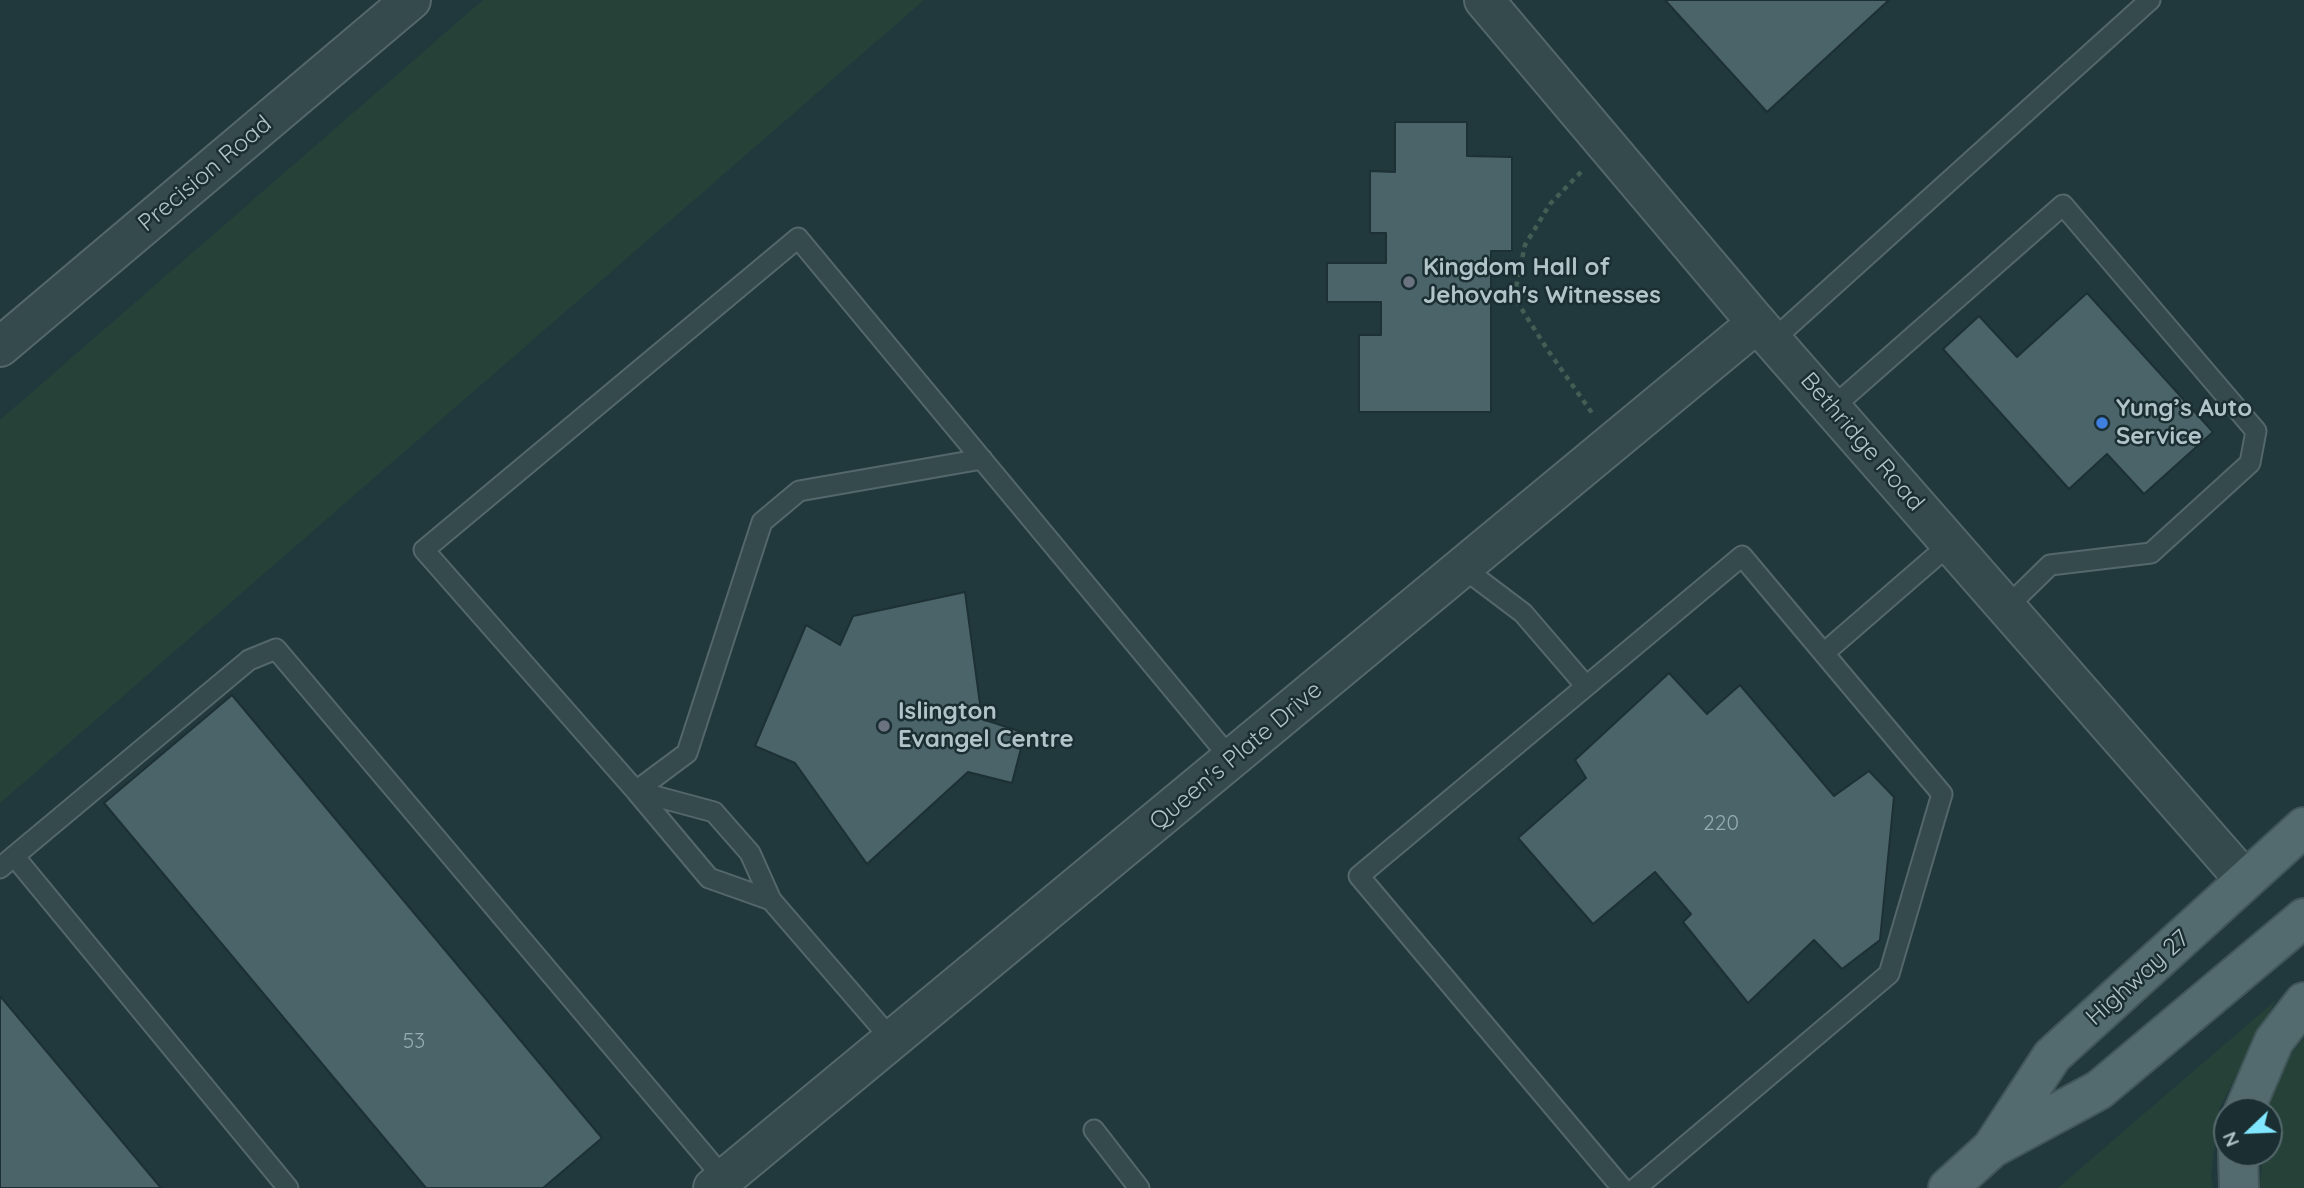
<!DOCTYPE html>
<meta charset="utf-8">
<style>
body{margin:0}
#map{position:relative;width:2304px;height:1188px;overflow:hidden;background:#21393d;font-family:Quicksand,sans-serif}
canvas{display:block}
.north{position:absolute;left:2213px;top:1097px;width:70px;height:70px;box-sizing:border-box;background:#1b2e32;border:2px solid #576a6e;border-radius:50%;rotate:247deg;font-size:19px;font-weight:700;line-height:28px;text-align:center;color:#b1c4c9}
.north::after{content:'';display:block;margin:auto;width:24px;height:32px;background:#80e7ff;clip-path:polygon(50% 0,100% 100%,50% 72%,0 100%)}
</style>
<div id="map">
<canvas width="2304" height="1188"></canvas>
<div class="north">N</div>
</div>
<script>
const c = document.querySelector('canvas').getContext('2d');
c.lineJoin = 'round';
function fill(path, color) {
  c.fillStyle = color;
  c.fill(path, 'evenodd');
}
function toPath(rows) {
  const path = new Path2D();
  for (const r of rows) {
    path.moveTo(r[0], r[1]);
    for (let i = 2; i < r.length; i += 2) path.lineTo(r[i], r[i + 1]);
  }
  return path;
}
function trace(path, color, width, dash) {
  c.strokeStyle = color;
  c.lineWidth = width;
  c.lineCap = dash ? 'butt' : 'round';
  c.setLineDash(dash || []);
  c.stroke(path);
}
function label(font, color, halo, rows, align = 'center') {
  c.font = font + ' Quicksand,sans-serif';
  c.lineWidth = 5;
  c.setLineDash([]);
  c.textBaseline = 'middle';
  c.strokeStyle = halo;
  c.fillStyle = color;
  for (const [text, x, y, turn = 0] of rows) {
    c.save();
    c.translate(x, y);
    c.rotate((+turn || 0) * Math.PI / 180);
    c.textAlign = isNaN(turn) ? turn : align;
    if (halo) c.strokeText(text, 0, 0);
    c.fillText(text, 0, 0);
    c.restore();
  }
}
const green = toPath([
 [483,0,924,0,0,803,0,420],
 [2276,1000,2219,1109,2211,1176,2213,1188,2058,1188],
 [2304,1038,2304,1188,2260,1188,2263,1153,2269,1153,2268,1111,2271,1080]
]);
const building = toPath([
 [1665,0,1889,0,1767,112,1665,0],
 [1395,122,1467,122,1467,156,1512,157,1512,251,1491,251,1491,412,1359,412,1359,335,1381,335,1381,302,1327,302,1327,263,1386,263,1386,233,1370,233,1370,171,1395,172,1395,122],
 [2087,293,2213,432,2144,494,2107,454,2069,489,1943,349,1979,316,2017,357,2087,293],
 [965,592,982,719,1025,733,1012,783,968,772,867,864,795,763,755,746,806,625,840,645,853,616,965,592],
 [1669,673,1707,714,1740,685,1834,796,1869,771,1894,797,1880,940,1842,969,1814,940,1748,1003,1683,922,1691,914,1655,872,1593,924,1518,838,1586,778,1575,760,1669,673],
 [232,695,602,1138,543,1188,426,1188,104,803,232,695],
 [0,996,161,1188,0,1188,0,996]
]);
const path = toPath([
 [1581,172,1550,204,1525,245,1514,297,1547,349,1592,413]
]);
const service = toPath([
 [1773,340,2150,0],
 [1832,408,2063,205,2256,431,2250,463,2151,553,2050,565,2007,607],
 [1462,567,1523,613,1585,685],
 [1824,653,1951,543],
 [14,856,288,1188],
 [0,868,249,660,276,649,727,1182],
 [771,900,709,878,636,791,687,753,762,522,799,491,982,459],
 [893,1041,771,900,750,853,714,812,636,791,424,550,798,238,1231,759],
 [1094,1130,1139,1188],
 [1622,1188,1359,876,1742,556,1942,794,1889,974,1636,1188]
]);
const minor = toPath([
 [1484,0,1757,323,2245,880],
 [0,347,411,0]
]);
const tertiary = toPath([
 [713,1188,1757,323]
]);
const primary = toPath([
 [2244,1111,2274,1041,2304,1002],
 [1992,1148,2052,1056,2304,827],
 [2238,1153,2239,1188],
 [1948,1188,1992,1148,2099,1090,2304,918]
]);
const markers = [
 [1409,282,7,"#6b7280"],
 [2102,423,7,"#3f7fe0"],
 [884,726,7,"#6b7280"]
];
const numberNames = [
 ["220",1721,824],
 ["53",414,1042]
];
const streetNames = [
 ["Precision Road",205,174,-40],
 ["Bethridge Road",1862,442,49],
 ["Queen's Plate Drive",1236,756,-40],
 ["Highway 27",2138,978,-42]
];
const poiNames = [
 ["Kingdom Hall of",1423,268],
 ["Jehovah's Witnesses",1423,296],
 ["Yung’s Auto",2116,409],
 ["Service",2116,437],
 ["Islington",898,712],
 ["Evangel Centre",898,740]
];
fill(green, '#264238');
fill(building, '#4a6469');
trace(building, '#1d3034', 2);
trace(service, '#54676b', 23);
trace(minor, '#54676b', 42);
trace(tertiary, '#54676b', 42);
trace(primary, '#425659', 42);
trace(path, '#435e54', 4.5, [5, 5]);
trace(service, '#354a4d', 19);
trace(minor, '#354a4d', 38);
trace(tertiary, '#354a4d', 38);
trace(primary, '#536a6e', 38);
for (const [x, y, r, color] of markers) {
  const dot = new Path2D();
  dot.arc(x, y, r, 0, 2 * Math.PI);
  c.fillStyle = color;
  c.fill(dot);
  trace(dot, '#1b2e32', 2.5);
}
label('21px', '#97acb1', null, numberNames);
label('24px', '#b1c4c9', '#1b2e32', streetNames);
label('bold 24px', '#b1c4c9', '#1b2e32', poiNames, 'left');
</script>
